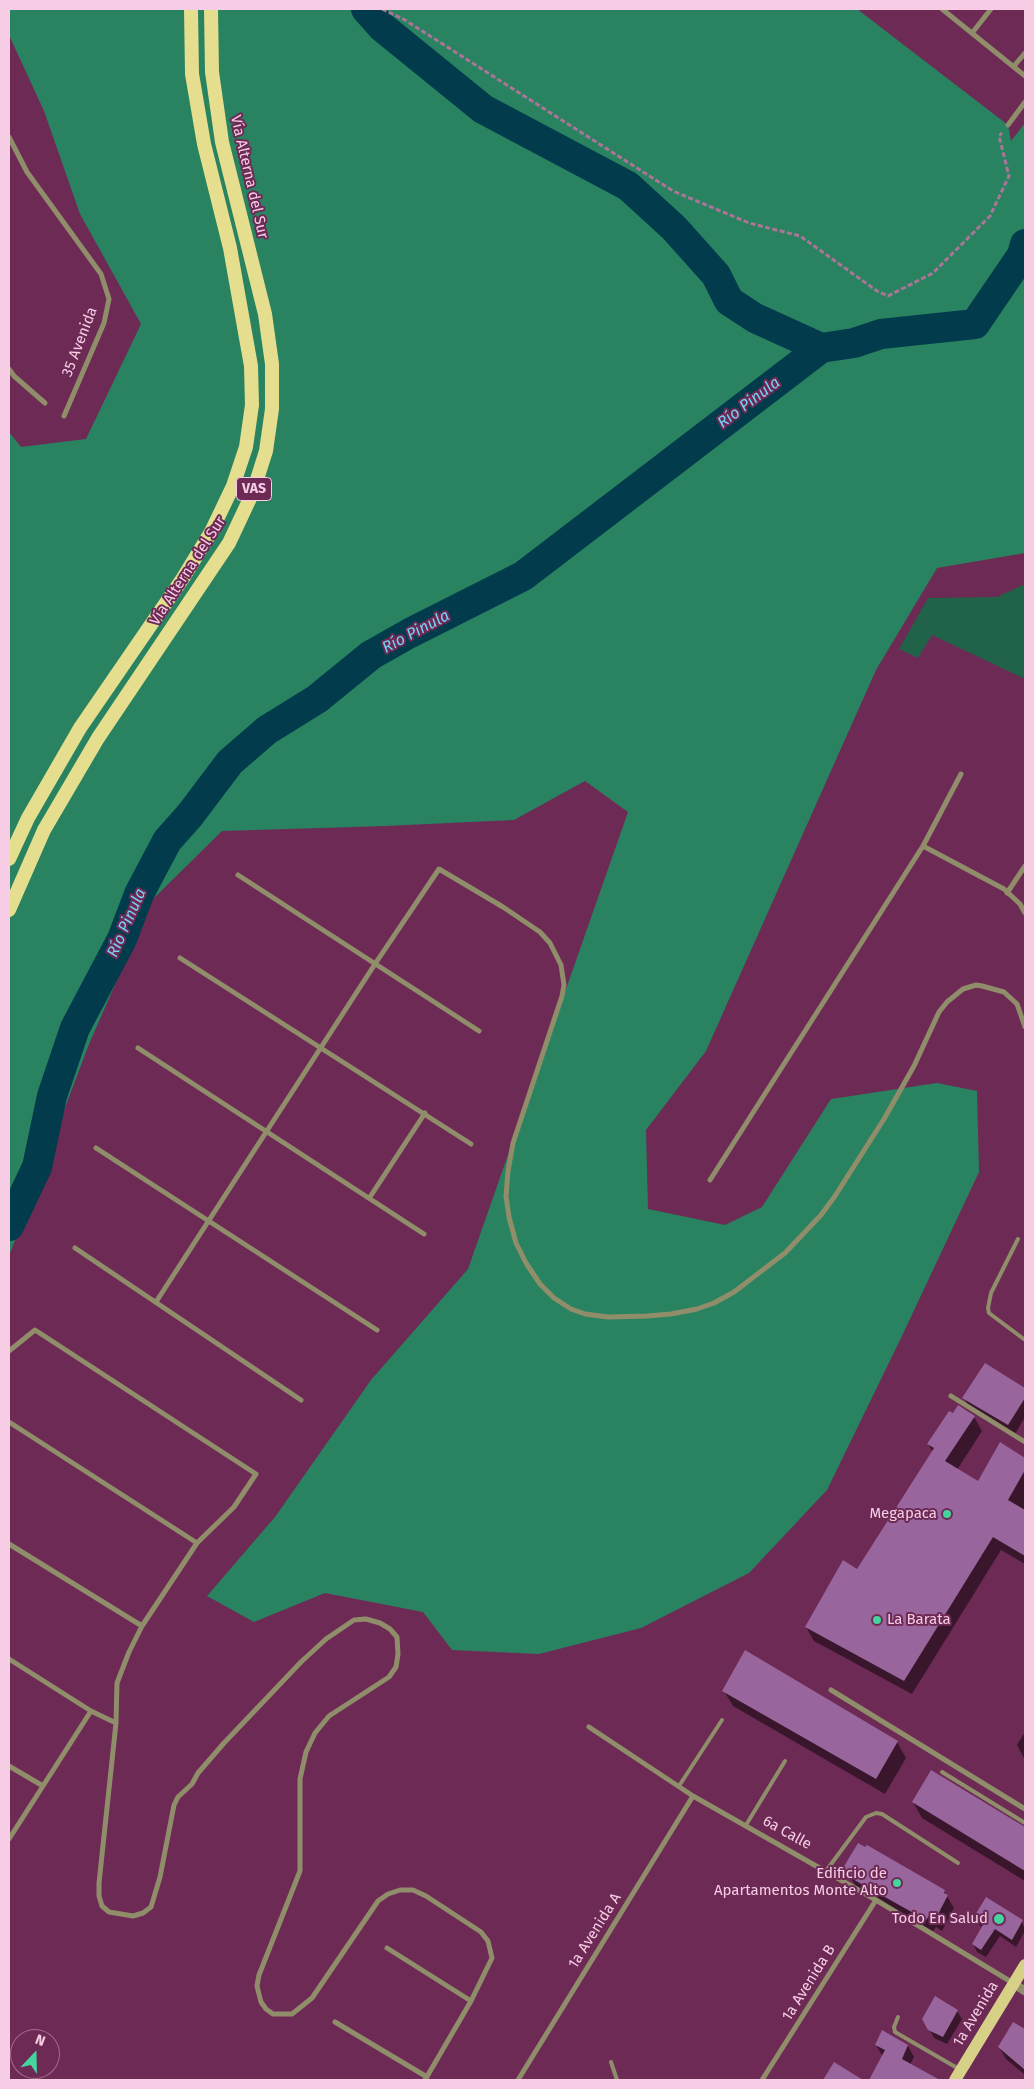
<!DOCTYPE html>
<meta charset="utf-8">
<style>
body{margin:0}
#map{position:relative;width:1034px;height:2089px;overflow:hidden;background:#6d2a55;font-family:"Fira Sans",sans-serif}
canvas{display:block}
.frame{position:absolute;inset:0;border:10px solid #f6cde4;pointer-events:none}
.north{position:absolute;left:10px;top:2029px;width:50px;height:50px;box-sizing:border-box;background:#6d2a55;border:1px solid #a46b8e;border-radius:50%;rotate:21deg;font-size:14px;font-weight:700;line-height:20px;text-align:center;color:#f6cde4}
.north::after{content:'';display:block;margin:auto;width:18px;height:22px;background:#46d49e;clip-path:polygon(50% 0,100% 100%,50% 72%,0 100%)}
</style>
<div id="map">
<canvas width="1034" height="2089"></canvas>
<div class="frame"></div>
<div class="north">N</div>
</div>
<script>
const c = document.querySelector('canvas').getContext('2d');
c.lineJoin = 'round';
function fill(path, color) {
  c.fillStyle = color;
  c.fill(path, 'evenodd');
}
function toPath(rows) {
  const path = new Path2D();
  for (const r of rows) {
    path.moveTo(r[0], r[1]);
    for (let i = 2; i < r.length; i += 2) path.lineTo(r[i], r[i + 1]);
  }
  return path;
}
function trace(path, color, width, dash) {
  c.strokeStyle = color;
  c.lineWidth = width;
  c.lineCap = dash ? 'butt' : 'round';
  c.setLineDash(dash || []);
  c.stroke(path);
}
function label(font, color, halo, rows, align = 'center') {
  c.font = font + ' "Fira Sans",sans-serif';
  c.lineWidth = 4;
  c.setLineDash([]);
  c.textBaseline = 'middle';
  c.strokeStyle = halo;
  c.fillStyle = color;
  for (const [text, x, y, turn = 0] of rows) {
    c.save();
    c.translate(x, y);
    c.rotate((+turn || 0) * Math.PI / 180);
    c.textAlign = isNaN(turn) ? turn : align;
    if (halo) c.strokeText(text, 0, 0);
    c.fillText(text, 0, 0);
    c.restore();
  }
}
const green = toPath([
 [1025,584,1025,679,932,635,918,658,899,649,928,598,997,597]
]);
const forest = toPath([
 [9,9,857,9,1008,125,1011,141,1025,123,1025,553,937,568,876,670,706,1051,646,1130,648,1209,725,1225,762,1207,831,1099,937,1083,977,1091,979,1172,901,1338,827,1490,749,1573,641,1628,539,1654,452,1650,423,1612,325,1593,254,1622,207,1596,275,1517,371,1380,468,1269,628,812,585,781,514,820,385,826,222,831,152,900,89,1044,9,1256,9,432,21,447,86,439,141,324,80,214,44,111,9,35]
]);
const shadow = toPath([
 [985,1365,1025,1390,1025,1417,1015,1434,970,1408,964,1398],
 [958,1407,974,1417,982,1431,957,1470,978,1483,1000,1444,1025,1459,1025,1564,1001,1550,912,1694,814,1641,806,1627,857,1571,933,1452,928,1444],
 [724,1691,897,1742,906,1758,885,1794,733,1706],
 [1025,1732,1025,1760,1017,1745],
 [931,1772,1025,1828,1025,1881,922,1818,913,1802],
 [844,1868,944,1891,954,1908,942,1931,936,1927,933,1931,858,1889],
 [975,1917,1022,1921,1025,1931,1016,1947,1000,1936,986,1957,977,1952,973,1944,983,1927,979,1925],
 [957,2011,962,2019,947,2044,934,2038,924,2019],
 [1014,2024,1025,2030,1025,2075,1006,2059,999,2047],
 [876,2045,908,2046,914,2057,910,2065,935,2080,871,2080,883,2057]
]);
const river = toPath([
 [366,9,382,27,483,109,628,186,674,228,716,275,729,301,755,318,821,348],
 [9,1226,37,1167,52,1096,75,1028,122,939,139,894,167,841,190,815,230,762,267,730,317,699,371,655,410,633,523,576,821,348,854,343,881,334,975,324,1022,255,1025,244]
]);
const building = toPath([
 [985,1363,1025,1388,1025,1398,1008,1425,962,1398],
 [958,1405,975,1416,945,1461,978,1481,1000,1442,1025,1458,1025,1470,1008,1500,1025,1510,1025,1556,993,1537,904,1681,805,1627,843,1560,857,1569,934,1448,927,1444,949,1411,953,1413],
 [745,1650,898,1741,876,1779,722,1691],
 [931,1770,1025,1827,1025,1871,912,1802],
 [858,1843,865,1847,867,1845,945,1890,944,1893,948,1895,935,1920,929,1916,926,1920,849,1877,851,1874,843,1868],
 [986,1897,1023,1920,1012,1940,995,1929,981,1950,972,1944,984,1923,974,1917],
 [935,1996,958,2010,943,2037,928,2030,922,2019],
 [1013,2022,1025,2029,1025,2070,998,2047],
 [882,2030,908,2045,902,2059,940,2080,869,2080,885,2050,875,2045],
 [834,2062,863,2080,823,2080]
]);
const path = toPath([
 [382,9,405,20,673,191,749,223,800,236,877,291,888,296,933,273,990,216,1009,176,999,136,1002,133]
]);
const service = toPath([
 [1018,1239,991,1293,988,1308,989,1313,1025,1340],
 [942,1772,1025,1823],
 [679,1786,722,1720],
 [746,1825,785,1761],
 [826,1871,866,1817,876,1813,882,1814,958,1863],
 [898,2017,894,2027,895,2032,959,2069],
 [611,2062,617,2080]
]);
const minor = toPath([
 [942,9,1025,76],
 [972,33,991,9],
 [1014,66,1025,53],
 [1008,125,1025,102],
 [9,137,27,172,101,274,109,299,104,323,64,416],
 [9,369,14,376,45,403],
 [923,846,1004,889,1020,904,1025,913],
 [238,875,479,1031],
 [1007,893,1025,866],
 [180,958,471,1144],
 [138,1048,424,1234],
 [96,1148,377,1330],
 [710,1180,923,846,961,774],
 [370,1197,425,1113],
 [75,1248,301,1400],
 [156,1302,375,964,439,869,503,907,540,932,550,943,561,965,564,985,562,996,513,1143,508,1171,506,1196,509,1217,516,1243,526,1263,540,1284,554,1298,571,1309,585,1314,608,1317,647,1316,671,1314,697,1309,714,1303,734,1292,785,1253,821,1215,835,1196,884,1119,914,1066,939,1012,947,1002,963,989,976,985,982,986,1004,992,1017,1004,1025,1027],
 [9,1351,35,1330,256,1474,234,1507,197,1543,142,1626,129,1652,117,1683,116,1723,99,1883,99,1896,102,1906,109,1912,133,1916,143,1913,151,1907,160,1877,174,1805,178,1797,192,1784,198,1773,224,1743,301,1662,326,1639,354,1620,366,1619,380,1623,390,1629,397,1637,398,1654,396,1667,389,1677,329,1716,315,1733,306,1752,300,1779,300,1871,259,1975,257,1986,261,2002,266,2009,273,2014,292,2014,312,1998,378,1901,388,1894,400,1890,413,1890,426,1896,481,1932,488,1941,492,1958,471,2001,425,2080],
 [951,1396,1025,1442],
 [9,1422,197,1543],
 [9,1544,142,1626],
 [9,1659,91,1711,116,1723],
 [831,1690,1025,1809],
 [589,1727,693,1796,876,1900,1013,1983],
 [9,1766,43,1786],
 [9,1839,91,1711],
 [387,1948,471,2001],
 [335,2022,427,2077],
 [518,2080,693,1796],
 [762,2080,876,1900]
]);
const tertiary = toPath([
 [1014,1984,1025,1991]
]);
const primary = toPath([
 [955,2080,1025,1965]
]);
const trunk = toPath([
 [9,859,28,818,80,728,183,578,211,532,233,486,246,447,252,405,251,366,230,248,204,144,192,74,191,9],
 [9,910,44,830,98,738,229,543,253,492,266,451,272,409,272,364,265,314,222,142,212,72,211,9]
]);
const markers = [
 [947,1514,5,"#46d49e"],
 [877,1620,5,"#46d49e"],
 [897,1883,5,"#46d49e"],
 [999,1919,6,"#46d49e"]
];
const shields = [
 [254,489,35]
];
const shieldNames = [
 ["VAS",254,489]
];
const streetNames = [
 ["Vía Alterna del Sur",249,177,77],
 ["35 Avenida",80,342,-69],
 ["Vía Alterna del Sur",188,571,-57],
 ["6a Calle",787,1833,29],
 ["1a Avenida A",595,1931,-58],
 ["1a Avenida B",809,1983,-58],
 ["1a Avenida",976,2014,-59]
];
const poiNames = [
 ["Megapaca",937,1514],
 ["La Barata",887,1620,"left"],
 ["Edificio de",887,1874],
 ["Apartamentos Monte Alto",887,1891],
 ["Todo En Salud",988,1919]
];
const waterNames = [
 ["Río Pinula",749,403,-37],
 ["Río Pinula",416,632,-28],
 ["Río Pinula",127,923,-66]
];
fill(green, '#216349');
fill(forest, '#298361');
fill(shadow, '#0007');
trace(river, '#023b4b', 30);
fill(building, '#98659c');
trace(path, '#ac7597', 3, [5, 2.5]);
trace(service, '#908d6a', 4);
trace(minor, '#908d6a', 5);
trace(tertiary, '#908d6a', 9);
trace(primary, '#d7d188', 12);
trace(trunk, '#e5de8e', 14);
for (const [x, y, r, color] of markers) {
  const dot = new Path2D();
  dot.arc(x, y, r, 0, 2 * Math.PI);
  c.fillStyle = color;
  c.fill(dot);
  trace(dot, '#6d2a55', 2);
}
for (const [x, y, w] of shields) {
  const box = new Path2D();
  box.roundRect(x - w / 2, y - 11.5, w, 23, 4);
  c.fillStyle = '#6d2a55';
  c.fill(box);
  trace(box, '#f6cde4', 1);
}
label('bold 14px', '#f6cde4', null, shieldNames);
label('15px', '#f6cde4', '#6d2a55', streetNames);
label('15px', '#f6cde4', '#6d2a55', poiNames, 'right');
label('italic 16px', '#73d4f8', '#6d2a55', waterNames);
</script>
